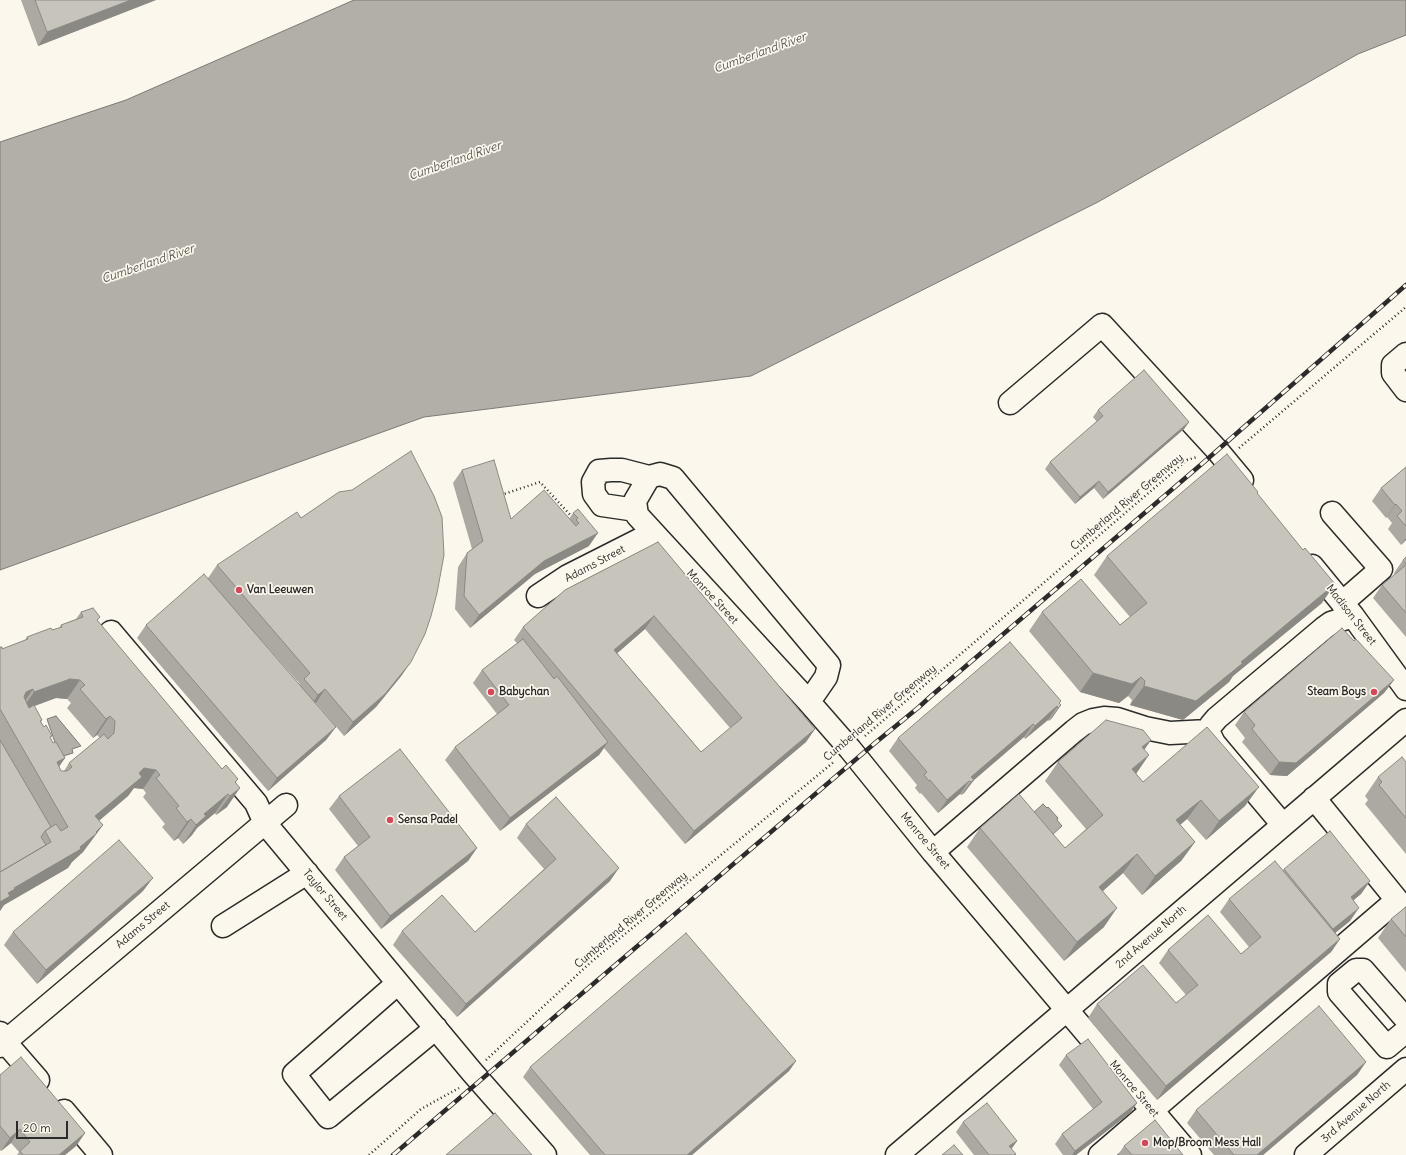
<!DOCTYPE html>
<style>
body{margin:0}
#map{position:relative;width:1406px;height:1155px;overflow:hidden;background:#fbf7ec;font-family:Delius,sans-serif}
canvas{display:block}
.scale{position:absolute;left:16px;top:1121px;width:52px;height:18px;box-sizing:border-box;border:2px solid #2b2b2b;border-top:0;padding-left:5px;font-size:12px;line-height:14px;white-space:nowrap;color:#2b2b2b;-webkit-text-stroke:3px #fbf7ec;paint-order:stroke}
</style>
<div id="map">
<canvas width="1406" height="1155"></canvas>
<div class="scale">20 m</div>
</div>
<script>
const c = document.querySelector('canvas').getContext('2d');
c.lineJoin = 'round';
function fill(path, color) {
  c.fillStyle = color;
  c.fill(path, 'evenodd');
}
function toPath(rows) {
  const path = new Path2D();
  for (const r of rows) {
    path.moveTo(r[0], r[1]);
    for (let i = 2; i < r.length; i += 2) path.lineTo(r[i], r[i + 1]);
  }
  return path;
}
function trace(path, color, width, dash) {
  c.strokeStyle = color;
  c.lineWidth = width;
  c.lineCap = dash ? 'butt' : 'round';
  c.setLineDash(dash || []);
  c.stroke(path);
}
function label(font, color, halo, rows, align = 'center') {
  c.font = font + ' Delius,sans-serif';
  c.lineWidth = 3.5;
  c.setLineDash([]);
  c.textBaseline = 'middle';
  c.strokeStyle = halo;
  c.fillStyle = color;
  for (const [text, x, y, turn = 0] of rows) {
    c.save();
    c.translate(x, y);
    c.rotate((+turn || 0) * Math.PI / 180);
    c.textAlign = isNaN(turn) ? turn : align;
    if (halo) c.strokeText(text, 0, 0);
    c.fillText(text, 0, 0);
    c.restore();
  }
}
const water = toPath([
 [354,0,1406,0,1406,35,1358,54,1098,202,751,376,424,417,0,570,0,142,126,100,354,0],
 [56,716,81,746,72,749,73,753,60,757,47,719,56,716],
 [1043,804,1047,808,1048,807,1058,818,1057,820,1062,826,1052,835,1033,813,1043,804]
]);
const path = toPath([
 [1239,448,1406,307],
 [501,495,540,482,573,518],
 [865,736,1187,460,1197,457],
 [486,1060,591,962,835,761],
 [369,1155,421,1109,459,1088]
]);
const minor = toPath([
 [1406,354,1393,365,1393,373,1406,390],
 [1010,403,1102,325,1217,450,1242,480],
 [636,510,602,505,594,494,593,482,599,471,611,470,622,470,649,477],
 [1332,513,1381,569,1342,603],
 [1312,566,1353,616,1406,689],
 [538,596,568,576,653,533],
 [111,632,256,803,265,823,472,1072,545,1155],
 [808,701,815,693,826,677,829,665,673,478,660,474,649,477,635,501,637,515,808,701,850,749,933,852,1190,1155],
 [1208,731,1211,725,1217,718,1324,628,1331,623,1353,616],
 [933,852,1074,731,1083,724,1093,720,1104,718,1117,719,1145,728,1170,733,1208,731,1214,743,1283,825],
 [223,926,307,873],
 [398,983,294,1074,328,1117,436,1028],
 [1406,1018,1404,1017,1363,970,1356,970,1339,984,1339,992,1387,1047,1406,1031],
 [0,1033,5,1042,38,1080],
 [0,1046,286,805],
 [64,1111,101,1155],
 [897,1155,1406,720],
 [1100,1155,1397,900,1314,798],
 [1306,1155,1406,1069]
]);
const rail = toPath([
 [393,1155,875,743,919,707,931,696,1204,462,1406,285]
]);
const wall = toPath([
 [21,0,156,0,38,46],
 [1098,410,1189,422,1184,429,1103,499,1094,488,1075,504,1045,469,1050,462,1097,422,1093,417],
 [1406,467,1406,540,1401,545,1388,529,1392,523,1387,517,1386,518,1372,501,1381,488],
 [462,470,511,519,569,519,573,513,578,509,589,546,535,574,470,628,455,609,458,567,467,553,472,549,453,483],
 [1258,492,1257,494,1322,603,1233,676,1229,682,1183,720,1130,705,1132,700,1128,696,1119,703,1080,692,1029,631,1042,612,1120,625,1130,617,1094,575,1107,556],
 [658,542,815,729,806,742,685,844,604,748,599,755,500,831,445,760,455,747,497,714,473,683,482,670,517,643,514,640,523,627],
 [645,629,730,728,701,752,617,653],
 [1406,557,1406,637,1373,598,1382,585,1395,575,1394,573,1403,560],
 [217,565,402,675,376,707,344,736,316,703,315,703,336,727,326,740,268,791,137,638,146,625,208,578],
 [254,632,300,684,299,685],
 [81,612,100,617,97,621,222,769,235,782,227,807,216,815,215,813,197,828,192,835,183,844,178,838,174,841,162,827,165,824,143,797,146,793,143,789,134,788,128,796,99,821,103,825,83,852,72,862,68,868,4,905,0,911,0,647,2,649,25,640,27,637,59,628,61,625,76,619],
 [56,698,67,699,71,703,67,708,93,738,97,735,100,738,69,763,64,771,61,771,59,766,65,758,53,743,50,738,52,736,44,727,41,722,42,720,34,706],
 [1354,641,1394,680,1384,693,1287,776,1270,775,1242,742,1245,738,1235,725,1244,712],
 [1061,701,1059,703,1061,705,1052,718,1049,721,1048,720,1025,739,1024,737,974,780,964,793,961,795,960,794,938,813,921,793,920,794,915,788,917,785,889,751,898,738],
 [1151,740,1144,749,1136,774,1143,782,1245,806,1206,840,1187,819,1180,825,1195,842,1181,861,1142,895,1123,873,1103,891,1104,927,1064,961,967,847,980,828,1065,848,1086,829,1045,781,1058,762],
 [1406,762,1406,854,1365,804,1368,800,1365,796,1378,777],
 [339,796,477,848,468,861,381,929,335,870,344,857,358,846,329,809],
 [526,824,610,881,457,1017,393,945,402,931,475,932,544,869,517,838],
 [1284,869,1370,881,1361,894,1353,900,1350,921,1335,933,1340,939,1331,952,1157,1100,1088,1018,1097,1004,1176,1003,1186,995,1159,963,1168,950,1241,954,1249,947,1220,912,1229,899,1283,870],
 [143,891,37,984,4,945,13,932],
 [1406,907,1406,972,1378,938,1391,919],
 [1066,1055,1137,1103,1130,1113,1076,1155,1063,1155,1055,1144,1062,1134,1093,1109,1059,1065],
 [796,1061,789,1071,692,1155,590,1155,523,1077,530,1067],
 [1366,1062,1357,1075,1263,1155,1214,1155,1187,1123,1196,1110],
 [0,1075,85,1133,76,1146,65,1155,17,1155,19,1152,11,1143,1,1151,0,1150],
 [963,1122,1017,1141,1011,1149,1016,1154,1015,1155,974,1155,956,1132],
 [1124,1146,1183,1155,1118,1155]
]);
const shadedWall = toPath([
 [131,0,156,0,38,46,47,32],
 [1189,422,1184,429,1103,499,1108,492],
 [1099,481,1094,488,1075,504,1080,497],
 [1396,504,1387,517,1386,518,1395,505],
 [598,533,589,546,535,574,470,628,479,615,544,561],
 [1406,538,1406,540,1401,545],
 [1335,584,1322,603,1233,676,1229,682,1183,720,1130,705,1144,686,1241,662],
 [654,616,645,629,605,664,614,650],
 [411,662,402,675,376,707,344,736,353,722],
 [1093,673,1141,677,1128,696,1119,703,1080,692],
 [70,679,80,680,67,699,56,698,21,711,34,692],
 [1394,680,1384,693,1287,776,1270,775,1279,762],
 [33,689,20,708,13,711,26,692],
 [325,689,316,703,309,708,318,695],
 [1061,701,1048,720,1025,739,1035,726],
 [1061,705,1052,718,1049,721,1058,708],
 [110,716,97,735,93,738,106,719],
 [1033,724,1024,737,974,780,964,793,961,795,971,782,969,781,960,794,938,813,947,800,971,777],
 [336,727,326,740,268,791,277,778],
 [815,729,806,742,685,844,694,831],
 [1151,740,1138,759,1142,747],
 [608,742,599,755,500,831,510,818],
 [1149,755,1136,774,1132,769],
 [65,758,52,777,57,762],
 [144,768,156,770,143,789,134,788,128,796,82,835,95,816,139,773],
 [238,779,225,797,228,794,215,813,197,828,192,835,183,844,196,825,204,814],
 [1259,787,1245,806,1206,840,1219,821],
 [240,788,227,807,216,815,230,796],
 [1201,800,1187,819,1163,839,1176,820],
 [191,819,178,838,174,841,187,822],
 [103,825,83,852,72,862,68,868,4,905,0,911,0,902,8,893,14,888,80,847],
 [1195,842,1181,861,1142,895,1155,876],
 [477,848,468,861,381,929,390,916],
 [1137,854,1123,873,1086,906,1099,887],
 [619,868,610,881,457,1017,466,1004],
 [153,878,143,891,37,984,46,970],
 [1370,881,1361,894,1342,910,1351,897],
 [1117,908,1104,927,1064,961,1077,942],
 [1359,908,1350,921,1324,942,1333,929],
 [1340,939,1331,952,1157,1100,1166,1086],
 [796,1061,789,1071,692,1155,687,1155],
 [1366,1062,1357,1075,1263,1155,1257,1155],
 [1137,1103,1130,1113,1076,1155,1072,1155,1075,1151],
 [20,1129,11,1143,1,1151,10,1138],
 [85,1133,76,1146,65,1155,59,1155],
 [1017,1141,1010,1151,1009,1146]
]);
const building = toPath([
 [35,0,131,0,47,32,35,0],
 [1144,370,1189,422,1108,492,1099,481,1080,497,1050,462,1103,416,1098,410,1144,370],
 [411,451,434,496,442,517,444,555,437,593,431,616,425,634,411,662,385,694,353,722,325,689,318,695,304,679,310,673,217,565,297,512,301,518,339,492,352,490,411,451],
 [1227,454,1258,492,1257,493,1303,550,1305,548,1335,584,1241,662,1243,663,1196,701,1144,686,1145,681,1141,677,1132,684,1093,673,1042,612,1081,579,1120,625,1147,603,1107,556,1227,454],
 [494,460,511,519,544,490,576,526,579,523,576,520,578,518,573,513,578,509,598,533,544,561,479,615,464,596,467,553,483,541,462,470,494,460],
 [1406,467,1406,526,1397,516,1402,511,1396,504,1395,505,1381,488,1406,467],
 [658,542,815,729,694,831,523,627,565,590,658,542],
 [654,616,742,718,701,752,614,650,654,616],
 [1406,557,1406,564,1403,560,1406,557],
 [1406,565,1406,613,1382,585,1406,565],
 [204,574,336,727,277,778,146,625,204,574],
 [93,608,100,617,97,620,222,769,226,765,238,779,235,782,240,788,230,796,228,794,204,814,206,816,196,825,191,819,187,822,176,808,179,806,156,778,160,775,156,770,144,768,139,773,142,777,95,816,103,825,96,832,97,833,80,847,81,849,14,888,15,889,8,893,10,896,0,902,0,872,51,842,45,831,56,824,61,831,68,827,0,709,0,647,2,647,2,649,28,639,27,637,51,628,52,630,62,627,61,625,83,617,81,612,93,608],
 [70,679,80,680,85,685,80,689,106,719,110,716,115,721,114,733,108,739,104,734,69,763,72,767,67,771,61,771,57,762,65,758,56,742,53,743,50,737,52,736,46,725,44,727,40,721,42,720,34,705,29,708,24,697,26,692,33,689,34,692,70,679],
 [1342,628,1354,641,1356,639,1394,680,1296,763,1279,762,1252,729,1255,725,1244,712,1342,628],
 [523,639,554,679,557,676,608,742,510,818,455,747,509,705,482,670,523,639],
 [1010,642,1061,701,1059,703,1061,705,1058,708,1057,706,1035,726,1033,724,971,777,974,780,971,782,969,781,947,800,930,780,929,781,924,775,927,772,898,738,1010,642],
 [1106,720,1143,730,1151,740,1142,747,1149,755,1132,769,1143,782,1207,727,1259,787,1219,821,1201,800,1176,820,1195,842,1155,876,1137,854,1099,887,1117,908,1077,942,980,828,1019,794,1065,848,1103,815,1058,762,1106,720],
 [0,740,51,827,45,831,41,837,46,845,0,872,0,740],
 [400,749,477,848,390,916,344,857,370,837,339,796,400,749],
 [1402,757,1406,762,1406,818,1379,785,1382,782,1378,777,1402,757],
 [556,797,619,868,466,1004,402,931,442,895,475,932,556,859,526,824,556,797],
 [1330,831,1370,881,1351,897,1359,908,1333,929,1284,869,1330,831],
 [119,840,153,878,46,970,13,932,119,840],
 [1275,861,1340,939,1166,1086,1097,1004,1143,965,1176,1003,1198,985,1168,950,1208,915,1241,954,1261,937,1229,899,1275,861],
 [1406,907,1406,937,1391,919,1406,907],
 [686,933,796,1061,687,1155,605,1155,530,1067,686,933],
 [1319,1006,1366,1062,1257,1155,1234,1155,1196,1110,1319,1006],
 [1088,1039,1137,1103,1075,1151,1062,1134,1102,1102,1066,1055,1088,1039],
 [21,1057,85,1133,59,1155,23,1155,20,1151,30,1142,20,1129,10,1138,0,1126,0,1075,21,1057],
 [987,1103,1017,1141,1009,1146,1016,1154,1014,1155,989,1155,963,1122,987,1103],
 [495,1113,532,1155,446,1155,495,1113],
 [1155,1120,1183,1155,1132,1155,1124,1146,1155,1120],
 [954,1145,963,1155,942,1155,954,1145]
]);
const markers = [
 [239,590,4,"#d1495b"],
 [491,692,4,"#d1495b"],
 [1374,692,4,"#d1495b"],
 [390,820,4,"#d1495b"],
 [1145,1143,4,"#d1495b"]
];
const streetNames = [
 ["Cumberland River Greenway",1127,502,-40],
 ["Adams Street",595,564,-28],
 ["Monroe Street",712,597,47],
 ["Madison Street",1351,615,52],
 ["Cumberland River Greenway",880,713,-40],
 ["Monroe Street",925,841,50],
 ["Taylor Street",325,895,50],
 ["Cumberland River Greenway",631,920,-40],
 ["Adams Street",143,925,-40],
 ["2nd Avenue North",1151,937,-41],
 ["Monroe Street",1134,1089,50],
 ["3rd Avenue North",1356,1112,-41]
];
const poiNames = [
 ["Van Leeuwen",247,590],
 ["Babychan",499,692],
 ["Steam Boys",1366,692,"right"],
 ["Sensa Padel",398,820],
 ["Mop/Broom Mess Hall",1153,1143]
];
const waterNames = [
 ["Cumberland River",760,53,-20],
 ["Cumberland River",455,161,-19],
 ["Cumberland River",148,264,-19]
];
fill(water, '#b1afa7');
trace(water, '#7b7a75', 1);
trace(minor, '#2b2b2b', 25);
trace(path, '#2b2b2b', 2.5, [1, 3]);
trace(minor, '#fbf7ec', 22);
trace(rail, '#2b2b2b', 4.5);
trace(rail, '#fbf7ec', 3, [9]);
fill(wall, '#aba9a2');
fill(shadedWall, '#8b8984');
fill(building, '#c7c4bc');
trace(building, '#8b8984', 1);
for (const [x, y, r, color] of markers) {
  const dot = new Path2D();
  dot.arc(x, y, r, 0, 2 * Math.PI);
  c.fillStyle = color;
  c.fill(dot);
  trace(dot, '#fbf7ec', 1.5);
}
label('11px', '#2b2b2b', '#fbf7ec', streetNames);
label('bold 11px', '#2b2b2b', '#fbf7ec', poiNames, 'left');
label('italic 12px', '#5a5956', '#fbf7ec', waterNames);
</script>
